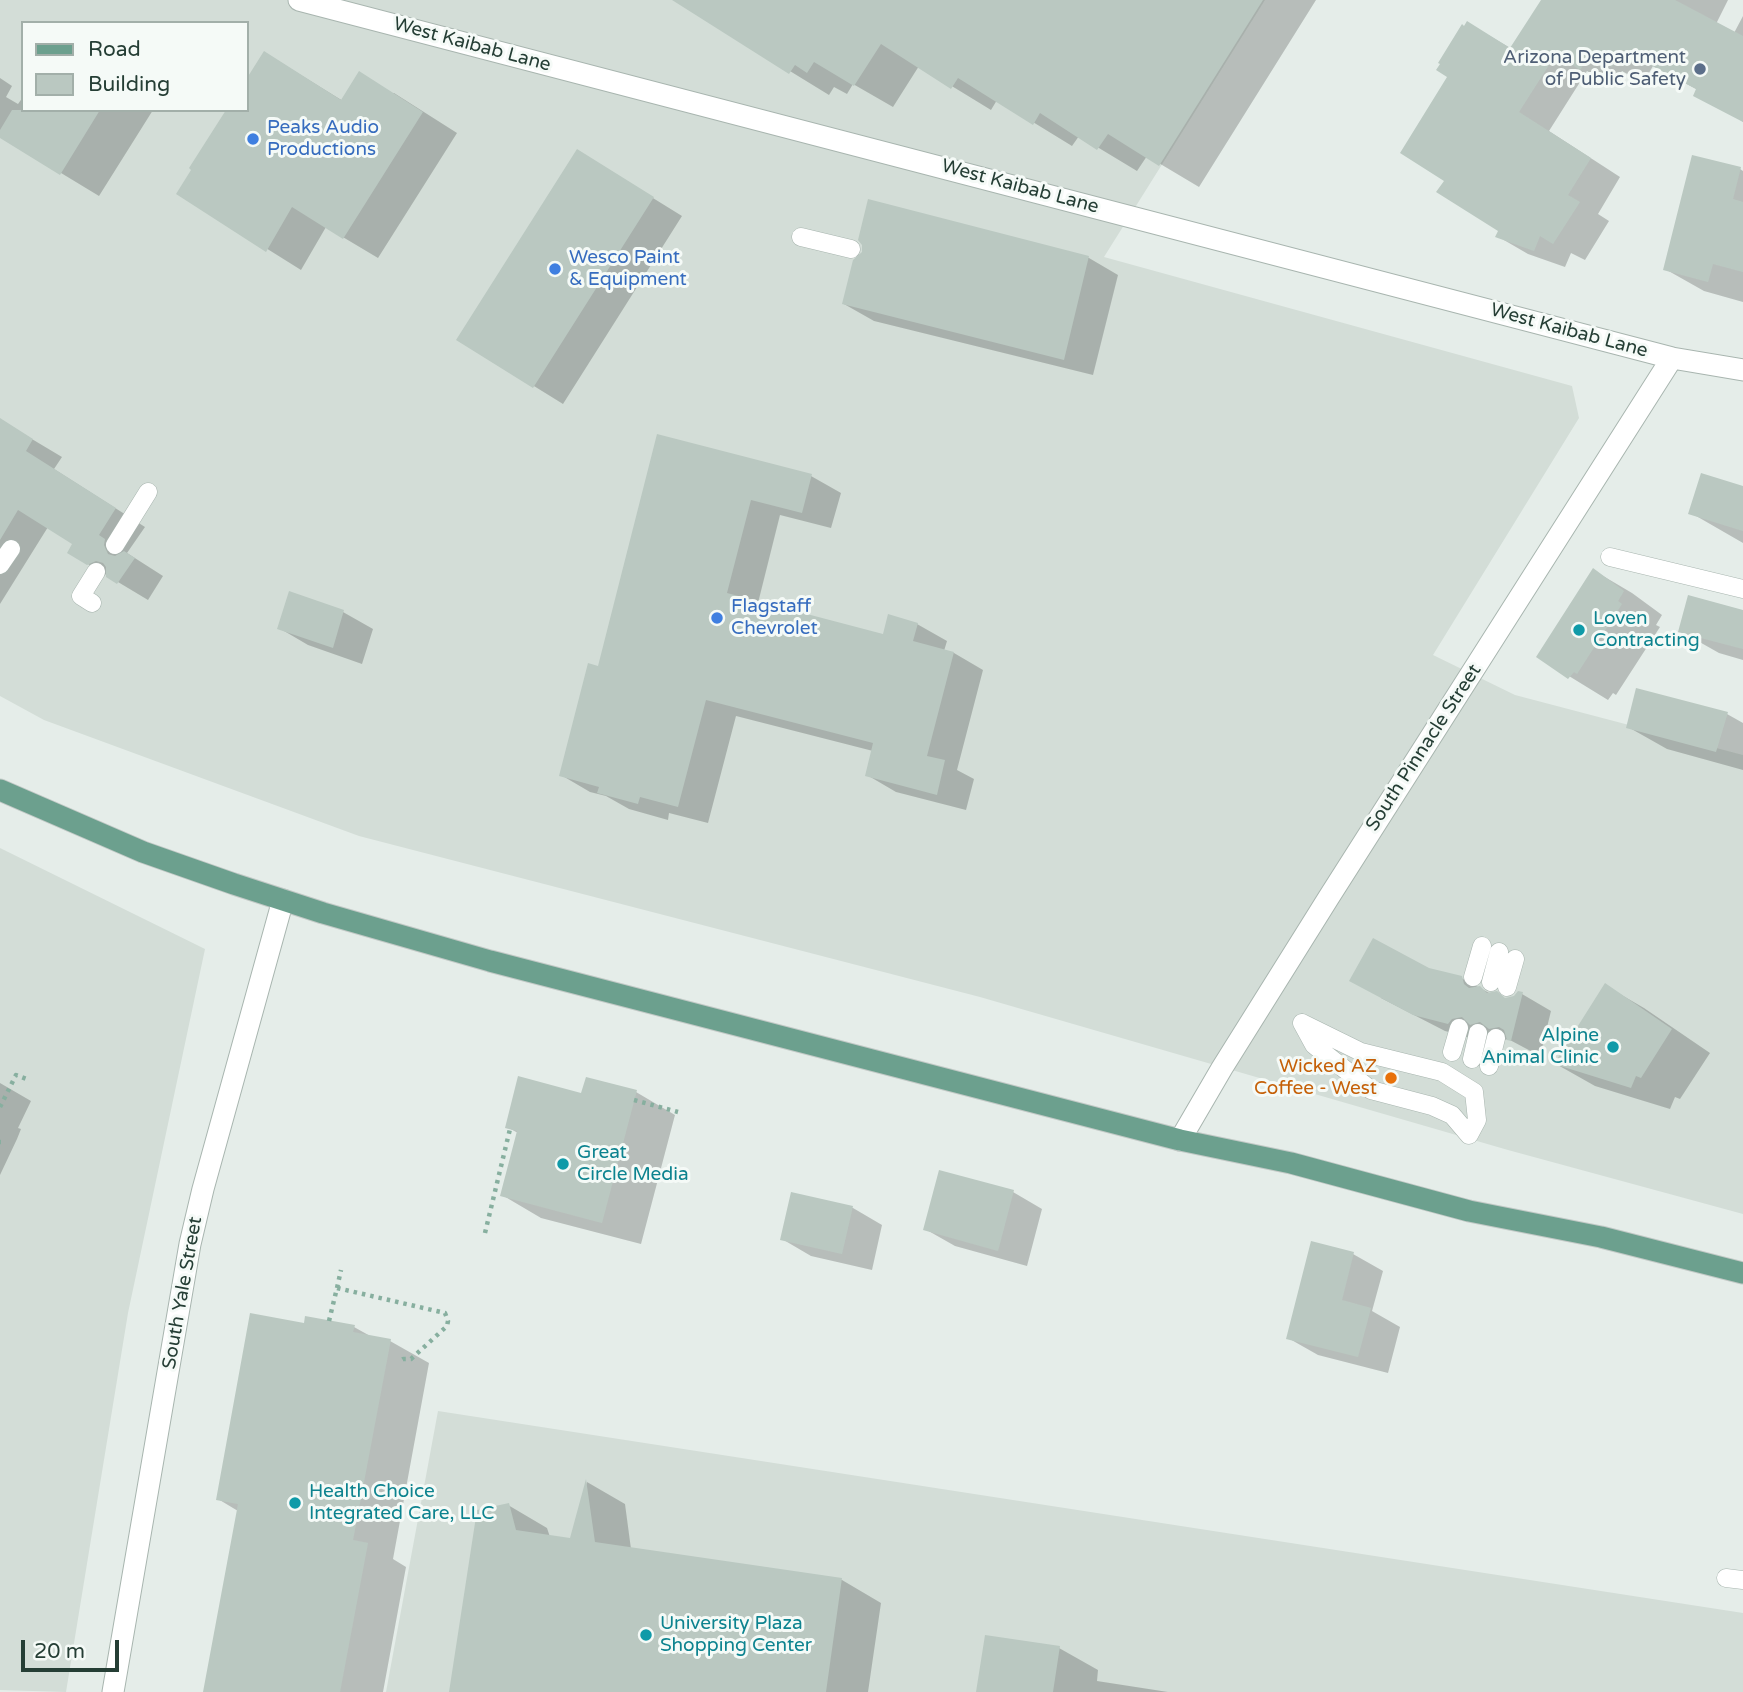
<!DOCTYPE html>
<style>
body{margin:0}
#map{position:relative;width:1743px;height:1692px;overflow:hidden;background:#e5ede9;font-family:"Varela Round",sans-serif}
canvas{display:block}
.legend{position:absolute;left:21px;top:21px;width:228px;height:91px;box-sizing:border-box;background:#f5faf7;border:2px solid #a2afa9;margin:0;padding:9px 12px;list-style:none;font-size:21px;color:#253e35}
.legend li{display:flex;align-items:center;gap:14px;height:35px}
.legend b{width:35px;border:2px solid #a2afa9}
.scale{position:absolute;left:21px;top:1640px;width:98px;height:32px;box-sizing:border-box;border:4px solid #253e35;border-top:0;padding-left:9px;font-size:21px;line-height:24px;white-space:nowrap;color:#253e35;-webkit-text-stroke:5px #f5faf7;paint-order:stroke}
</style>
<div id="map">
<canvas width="1743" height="1692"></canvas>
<ul class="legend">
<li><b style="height:9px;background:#6ca08e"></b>Road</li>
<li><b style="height:19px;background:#bac8c1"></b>Building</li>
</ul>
<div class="scale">20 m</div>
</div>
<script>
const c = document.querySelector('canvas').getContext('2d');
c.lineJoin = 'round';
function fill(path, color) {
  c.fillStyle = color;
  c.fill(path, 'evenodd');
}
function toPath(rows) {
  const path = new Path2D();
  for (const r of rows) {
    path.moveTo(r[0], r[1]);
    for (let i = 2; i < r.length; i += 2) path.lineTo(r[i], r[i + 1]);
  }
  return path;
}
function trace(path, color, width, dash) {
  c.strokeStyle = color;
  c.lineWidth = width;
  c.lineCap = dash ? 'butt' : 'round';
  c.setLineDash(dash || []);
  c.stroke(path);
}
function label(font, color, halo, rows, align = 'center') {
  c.font = font + ' "Varela Round",sans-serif';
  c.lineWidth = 6;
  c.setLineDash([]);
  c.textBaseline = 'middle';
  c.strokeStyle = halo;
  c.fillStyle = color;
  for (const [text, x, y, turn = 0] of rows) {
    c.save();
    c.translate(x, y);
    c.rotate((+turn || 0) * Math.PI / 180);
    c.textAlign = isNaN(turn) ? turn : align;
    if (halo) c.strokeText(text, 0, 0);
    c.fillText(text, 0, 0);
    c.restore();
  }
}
const built = toPath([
 [0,0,1265,0,1104,257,1572,386,1579,418,1433,655,1515,695,1743,755,1743,1214,1508,1150,980,997,359,836,44,720,0,696],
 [23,23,247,23,247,110,23,110],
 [0,848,205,949,128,1313,66,1692,0,1690],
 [438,1411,1743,1613,1743,1692,386,1692]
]);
const shadow = toPath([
 [699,0,1316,0,1199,187,1147,156,1137,171,1079,136,1072,146,997,100,991,110,919,66,893,107,853,84,847,94,834,87,829,95,692,11],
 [1543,0,1728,0,1716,24,1734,33,1743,16,1743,122,1698,90,1653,66,1643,83,1622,71,1612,86,1587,71,1549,131,1620,177,1598,214,1609,221,1585,260,1571,253,1565,267,1528,254,1497,236,1500,230,1446,180,1450,77,1465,28,1468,23,1512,49],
 [265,53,343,101,394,93,457,133,378,258,326,227,301,270,178,193,194,170,247,110,247,81],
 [0,78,12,86,6,97,18,104,23,97,23,110,153,110,99,196,0,136],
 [606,169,682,216,563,404,458,339],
 [1740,169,1743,171,1743,302,1704,291,1665,269],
 [869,201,1089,258,1118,275,1093,375,874,321,844,304,864,253],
 [0,420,62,457,54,469,145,527,127,553,163,576,148,600,88,564,75,544,48,527,0,604],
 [659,436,811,476,841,493,831,528,780,515,758,603,884,636,917,624,947,641,944,651,954,653,983,670,957,770,974,779,966,810,896,792,867,775,873,751,736,716,708,823,669,813,668,820,629,809,606,796,590,792,561,775,599,668],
 [1743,488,1743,543,1691,513],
 [1593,570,1632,593,1662,615,1656,625,1660,627,1616,695,1613,693,1608,700,1538,657],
 [343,612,373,629,362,664,308,645,279,628],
 [1743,612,1743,660,1719,653,1680,631],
 [1637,690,1727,714,1743,723,1743,770,1667,749,1628,727],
 [1428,969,1461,978,1491,994,1507,999,1522,994,1551,1011,1540,1056,1508,1039,1501,1041,1489,1034,1481,1036,1478,1040,1445,1031,1381,998],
 [1606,986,1644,1008,1710,1053,1680,1099,1675,1097,1670,1109,1595,1086,1556,1064],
 [0,1083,31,1101,18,1128,21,1129,17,1139,0,1175],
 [636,1092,675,1115,641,1244,541,1218,502,1195,518,1133,507,1127,583,1095],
 [1013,1192,1042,1209,1027,1266,955,1246,925,1229],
 [792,1194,853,1208,882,1225,872,1270,811,1256,782,1239],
 [1353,1254,1383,1271,1372,1311,1400,1327,1388,1373,1318,1355,1288,1338],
 [305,1325,354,1327,372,1337,390,1341,429,1363,393,1559,406,1567,383,1692,207,1692,238,1511,218,1499],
 [587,1482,625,1504,631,1549,842,1580,881,1603,868,1692,450,1692,508,1505,547,1528,550,1537,572,1540],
 [1059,1648,1098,1670,1097,1681,1168,1692,978,1692]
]);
const building = toPath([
 [672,0,1263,0,1159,166,1108,134,1097,150,1040,113,1033,125,958,78,951,89,881,44,854,86,814,62,807,73,795,65,789,74],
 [1541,0,1675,0,1743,36,1743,122,1693,96,1696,89,1622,50,1612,67,1590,54,1580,70,1556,54,1519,112,1591,158,1568,195,1580,202,1553,244,1540,236,1534,251,1495,237,1498,231,1436,192,1444,181,1400,153,1447,77,1436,70,1440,64,1438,63,1462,24,1464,26,1467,21,1510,48],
 [264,51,341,100,359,71,423,112,343,239,292,207,266,252,176,194,191,170,189,168,226,110,247,110,247,78],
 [12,110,100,110,60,175,0,138,0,130],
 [577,149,654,197,533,388,456,340],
 [1692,155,1741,167,1733,199,1743,202,1743,272,1713,264,1708,282,1663,270],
 [868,199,1089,256,1064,360,842,304,853,260,862,252,862,245,858,240],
 [0,418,33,439,26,451,116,508,99,535,105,539,104,545,108,554,115,556,124,551,135,558,117,584,106,577,106,567,103,563,96,561,87,565,67,553,72,544,18,510,0,540],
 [657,434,812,474,802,513,751,500,727,593,883,634,888,614,918,623,913,641,954,652,927,756,945,760,937,795,865,776,873,743,706,700,678,807,640,797,638,804,597,793,599,787,559,776,588,663,598,666],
 [1701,473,1743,486,1743,531,1688,514],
 [1593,568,1624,591,1618,601,1622,604,1577,674,1574,672,1568,679,1536,657],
 [289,591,344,610,333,648,277,629],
 [1688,595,1743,610,1743,649,1678,632],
 [1636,688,1728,712,1716,752,1626,728],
 [1373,938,1429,968,1462,976,1464,984,1469,988,1480,986,1487,993,1497,991,1505,998,1514,996,1518,991,1523,992,1511,1041,1507,1040,1504,1030,1499,1027,1489,1029,1480,1022,1470,1025,1462,1017,1452,1019,1448,1024,1413,1015,1349,981],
 [1605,983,1672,1029,1641,1078,1636,1076,1631,1088,1554,1064],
 [518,1076,581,1093,586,1077,637,1090,602,1223,500,1196,517,1131,505,1128],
 [939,1170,1014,1190,998,1251,923,1230],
 [791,1192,853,1206,842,1254,780,1240],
 [1311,1241,1354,1252,1342,1300,1371,1308,1358,1357,1286,1339],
 [250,1313,304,1323,305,1316,355,1325,353,1332,391,1339,353,1540,368,1543,340,1692,203,1692,238,1504,216,1500],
 [586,1479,595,1542,842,1578,826,1692,449,1692,477,1510,509,1503,516,1530,570,1538],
 [985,1635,1060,1646,1053,1692,976,1692]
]);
const path = toPath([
 [634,1100,678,1112],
 [0,1107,16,1075,29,1080],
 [0,1142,1,1142],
 [485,1233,510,1129],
 [337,1288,341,1270],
 [329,1321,337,1288,445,1313,448,1321,447,1326,411,1359,403,1359,400,1361]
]);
const service = toPath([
 [801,237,851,249],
 [115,545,148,492],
 [1610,557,1743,589],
 [0,565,11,549],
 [92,603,81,596,96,572],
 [1473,977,1482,946],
 [1491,982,1499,952],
 [1507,987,1515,959],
 [1302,1023,1361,1052,1442,1072,1474,1092,1477,1120,1469,1135,1452,1115,1432,1106,1371,1090,1314,1045,1302,1023],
 [1452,1052,1459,1028],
 [1472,1059,1478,1033],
 [1489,1066,1496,1038],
 [1726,1578,1743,1580]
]);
const minor = toPath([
 [299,0,1672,358,1743,370],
 [1180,1140,1222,1068,1329,897,1672,358]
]);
const tertiary = toPath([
 [113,1692,190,1244,203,1189,283,900]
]);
const primary = toPath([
 [0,790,143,852,234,884,323,913,490,961,1180,1140,1291,1163,1469,1211,1601,1237,1743,1273]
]);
const markers = [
 [1700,69,7,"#5c6f8a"],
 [253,139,7,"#3f7fe0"],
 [555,269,7,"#3f7fe0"],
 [717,618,7,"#3f7fe0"],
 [1579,630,7,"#0f9aa8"],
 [1613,1047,7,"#0f9aa8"],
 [1391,1078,7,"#e8710a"],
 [563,1164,7,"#0f9aa8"],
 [295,1503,7,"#0f9aa8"],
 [646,1635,7,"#0f9aa8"]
];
const streetNames = [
 ["West Kaibab Lane",472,45,15],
 ["West Kaibab Lane",1020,187,15],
 ["West Kaibab Lane",1569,331,15],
 ["South Pinnacle Street",1424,748,-57],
 ["South Yale Street",183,1293,-80]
];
const serviceNames = [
 ["Arizona Department",1686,58],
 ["of Public Safety",1686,80]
];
const shopNames = [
 ["Peaks Audio",267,128],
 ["Productions",267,150],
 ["Wesco Paint",569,258],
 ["& Equipment",569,280],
 ["Flagstaff",731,607],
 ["Chevrolet",731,629]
];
const cultureNames = [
 ["Loven",1593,619],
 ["Contracting",1593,641],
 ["Alpine",1599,1036,"right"],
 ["Animal Clinic",1599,1058,"right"],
 ["Great",577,1153],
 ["Circle Media",577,1175],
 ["Health Choice",309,1492],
 ["Integrated Care, LLC",309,1514],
 ["University Plaza",660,1624],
 ["Shopping Center",660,1646]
];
const foodNames = [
 ["Wicked AZ",1377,1067],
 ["Coffee - West",1377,1089]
];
fill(built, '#d3ddd7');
fill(shadow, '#0003');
fill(building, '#bac8c1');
trace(service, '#a8b5af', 19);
trace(minor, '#a8b5af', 23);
trace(tertiary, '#a8b5af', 23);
trace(primary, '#c2c9c6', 23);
trace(path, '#87af9f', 4.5, [3.5, 5]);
trace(service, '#fff', 18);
trace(minor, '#fff', 21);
trace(tertiary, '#fff', 21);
trace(primary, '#6ca08e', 21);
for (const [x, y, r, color] of markers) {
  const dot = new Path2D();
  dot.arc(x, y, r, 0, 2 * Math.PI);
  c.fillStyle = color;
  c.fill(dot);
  trace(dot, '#f5faf7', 2.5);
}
label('19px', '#253e35', '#f5faf7', streetNames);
label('19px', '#4e5e75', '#f5faf7', serviceNames, 'right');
label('19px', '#366cbe', '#f5faf7', shopNames, 'left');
label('19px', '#0d838f', '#f5faf7', cultureNames, 'left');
label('19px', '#c56008', '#f5faf7', foodNames, 'right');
</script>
